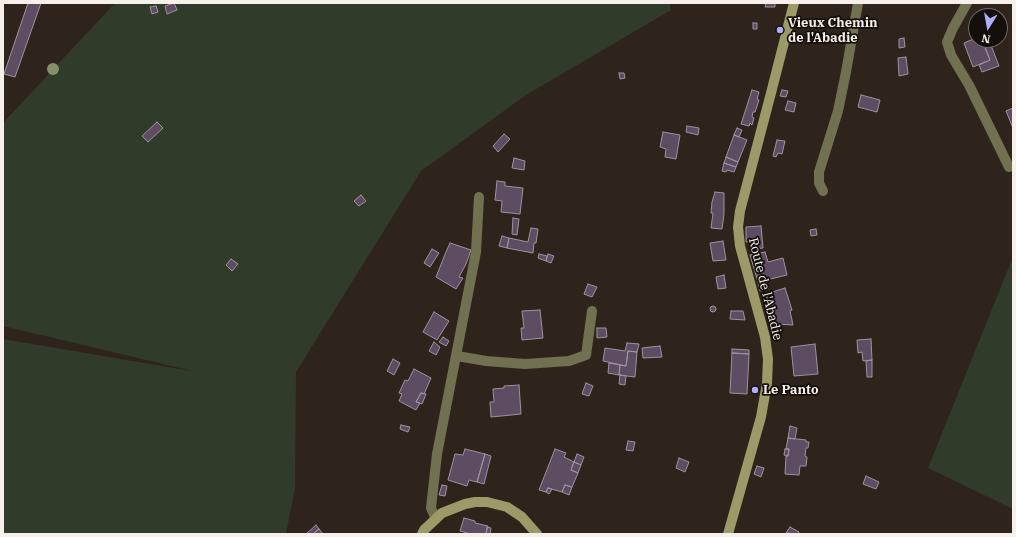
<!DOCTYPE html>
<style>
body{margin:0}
#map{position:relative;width:1016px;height:537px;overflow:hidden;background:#2f241c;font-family:"IBM Plex Serif",serif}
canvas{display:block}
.frame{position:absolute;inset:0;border:4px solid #f7efea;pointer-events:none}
.north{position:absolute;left:968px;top:8px;width:40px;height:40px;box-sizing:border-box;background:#140f0b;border:1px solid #6f6964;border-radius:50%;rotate:191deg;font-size:11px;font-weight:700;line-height:16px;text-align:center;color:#f7efea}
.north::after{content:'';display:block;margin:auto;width:14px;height:18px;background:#b0aefa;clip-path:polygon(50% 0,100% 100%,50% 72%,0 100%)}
</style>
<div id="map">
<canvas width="1016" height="537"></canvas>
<div class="frame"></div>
<div class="north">N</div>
</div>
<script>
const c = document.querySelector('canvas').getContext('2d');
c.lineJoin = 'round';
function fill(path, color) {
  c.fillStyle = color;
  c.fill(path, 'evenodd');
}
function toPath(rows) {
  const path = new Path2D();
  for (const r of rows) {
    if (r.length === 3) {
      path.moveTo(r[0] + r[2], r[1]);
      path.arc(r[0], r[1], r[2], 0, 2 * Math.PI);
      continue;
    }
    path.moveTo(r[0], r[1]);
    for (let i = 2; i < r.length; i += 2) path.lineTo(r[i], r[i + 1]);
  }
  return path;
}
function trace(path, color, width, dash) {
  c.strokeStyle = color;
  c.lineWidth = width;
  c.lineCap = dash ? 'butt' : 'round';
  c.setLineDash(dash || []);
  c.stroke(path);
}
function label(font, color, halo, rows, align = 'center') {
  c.font = font + ' "IBM Plex Serif",serif';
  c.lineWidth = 3.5;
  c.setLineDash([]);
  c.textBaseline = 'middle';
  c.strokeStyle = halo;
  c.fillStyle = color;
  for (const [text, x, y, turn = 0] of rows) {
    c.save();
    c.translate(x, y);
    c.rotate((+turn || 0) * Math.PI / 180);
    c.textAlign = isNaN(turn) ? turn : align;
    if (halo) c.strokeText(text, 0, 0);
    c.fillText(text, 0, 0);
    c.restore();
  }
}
const green = toPath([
 [115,3,670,3,671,10,526,95,421,171,296,372,295,488,286,534,3,534,3,339,197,372,3,326,3,123],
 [1013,257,1013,509,928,468]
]);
const building = toPath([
 [28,3,41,3,15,77,4,74,28,3],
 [174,3,177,10,167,14,165,6,174,3],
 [766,3,775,3,775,7,765,7,766,3],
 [156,6,158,12,152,14,150,7,156,6],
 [753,23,757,23,757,29,753,29,753,23],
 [904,38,905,47,899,48,899,39,904,38],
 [976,38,976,40,982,40,990,60,973,67,964,43,976,38],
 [982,40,989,40,999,66,982,72,979,65,990,60,982,40],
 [906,57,908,74,899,76,898,58,906,57],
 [619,73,624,73,625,78,620,79,619,73],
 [752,90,759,92,757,99,759,100,755,112,753,112,752,117,754,118,752,125,750,123,749,126,741,124,752,90],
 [782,90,788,91,786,97,780,96,782,90],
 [861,95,880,100,877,112,858,107,861,95],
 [788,101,796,103,794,112,785,110,788,101],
 [1013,108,1013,128,1006,111,1013,108],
 [157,122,163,128,148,142,142,136,157,122],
 [687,126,699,128,698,135,686,132,687,126],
 [737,128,742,130,739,137,734,135,737,128],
 [663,132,680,135,676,159,665,157,666,149,660,147,663,132],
 [504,134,510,139,498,152,493,146,504,134],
 [734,135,747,140,738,162,726,157,734,135],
 [777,140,785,141,782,154,778,153,776,157,773,156,777,140],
 [726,157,738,162,736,167,724,163,726,157],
 [514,158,525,161,524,170,512,168,514,158],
 [724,163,736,167,734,172,727,170,726,172,722,171,724,163],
 [497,181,505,182,505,186,523,188,520,214,501,212,502,201,495,200,497,181],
 [715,192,724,193,724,214,722,229,711,228,713,213,711,213,712,202,715,192],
 [361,195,366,201,359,206,354,201,361,195],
 [513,218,519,219,517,235,512,234,513,218],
 [761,226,763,248,752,249,751,242,746,242,746,227,761,226],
 [531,228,538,229,536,243,534,243,533,253,507,248,509,238,528,242,531,228],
 [816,229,817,235,811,236,810,230,816,229],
 [502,236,509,238,507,248,499,246,502,236],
 [723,241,726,260,713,261,710,243,723,241],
 [450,243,471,250,466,264,459,277,463,278,456,289,436,277,446,252,450,243],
 [432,249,439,253,430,267,424,263,432,249],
 [765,252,768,262,783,258,787,275,758,282,750,255,765,252],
 [539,254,547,256,546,261,538,258,539,254],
 [548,254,554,256,551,263,546,261,548,254],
 [231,259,238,264,232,271,226,265,231,259],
 [724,275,726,288,718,289,716,277,724,275],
 [766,280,768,289,760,291,758,282,766,280],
 [588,284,597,287,592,297,584,294,588,284],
 [785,288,792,310,790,311,793,325,776,324,775,315,772,316,766,294,785,288],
 [713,309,3],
 [540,310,543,338,522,340,521,328,524,328,522,311,540,310],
 [731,311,743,311,745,320,730,319,731,311],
 [434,312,449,321,437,340,423,332,434,312],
 [597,328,606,328,607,337,597,338,597,328],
 [443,337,449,341,446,346,439,342,443,337],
 [871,339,872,360,863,361,862,352,858,353,857,340,871,339],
 [434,342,440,347,436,355,429,351,434,342],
 [627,343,639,344,637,352,628,351,626,366,603,361,605,348,625,351,627,343],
 [815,344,818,374,794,376,791,347,815,344],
 [660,346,662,357,643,358,642,348,660,346],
 [732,349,749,350,749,354,732,353,732,349],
 [628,351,637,352,635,377,619,375,620,365,626,366,628,351],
 [732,353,749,354,747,394,730,393,732,353],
 [393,359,400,363,394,375,387,371,393,359],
 [872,360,872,377,867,377,866,361,872,360],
 [609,363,620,365,619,375,608,373,609,363],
 [414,369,431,378,424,394,421,393,416,402,420,403,416,410,399,401,402,394,399,393,405,380,408,381,414,369],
 [620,375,626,376,625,385,619,384,620,375],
 [586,383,593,386,589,396,582,394,586,383],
 [519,385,521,414,491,417,490,402,494,402,493,389,504,388,504,386,519,385],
 [421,393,426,394,422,404,416,402,421,393],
 [401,425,410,427,408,432,400,429,401,425],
 [790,426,797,428,795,439,788,438,790,426],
 [788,438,806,440,806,442,809,442,808,448,806,448,805,456,807,457,806,466,800,466,799,475,785,474,786,456,788,456,789,449,786,449,788,438],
 [628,441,635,442,633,451,626,450,628,441],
 [465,449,485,454,477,482,469,480,467,486,448,480,455,454,463,455,465,449],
 [555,449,566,453,564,457,574,462,571,470,578,473,572,487,565,485,562,492,548,488,546,492,539,490,555,449],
 [785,449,789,449,788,456,784,455,785,449],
 [485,454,491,456,484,484,477,482,485,454],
 [577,454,584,457,581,465,574,462,577,454],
 [679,458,689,462,685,472,676,468,679,458],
 [574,462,581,465,578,473,571,470,574,462],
 [757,466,764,468,761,477,754,474,757,466],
 [866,476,879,482,876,489,863,484,866,476],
 [442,485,447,486,445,496,439,495,442,485],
 [565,485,572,487,569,495,562,492,565,485],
 [548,488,552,489,549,494,546,492,548,488],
 [464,518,475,521,475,523,488,526,486,534,471,534,460,531,464,518],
 [316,525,319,529,313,534,306,534,316,525],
 [487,527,491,528,490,534,486,534,487,527],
 [790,527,799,532,798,534,786,533,790,527],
 [319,529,323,534,313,534,319,529]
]);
const street = toPath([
 [967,3,953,28,947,42,951,55,969,85,1009,167],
 [823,191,819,183,819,172,838,111,846,72,858,3],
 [457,356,486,361,525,364,569,361,586,355,592,311],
 [436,519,431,508,437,454,476,252,479,197]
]);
const secondary = toPath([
 [422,534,424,530,442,513,465,504,475,502,487,502,507,507,522,517,537,534],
 [728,534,761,417,767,383,768,359,765,337,740,246,738,227,740,211,771,93,794,3]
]);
const trees = [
 [53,69]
];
const markers = [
 [780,30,4,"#b0aefa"],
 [755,390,4,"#b0aefa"]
];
const poiNames = [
 ["Vieux Chemin",788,23],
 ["de l'Abadie",788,38],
 ["Le Panto",763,390]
];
const streetNames = [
 ["Route de l'Abadie",765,289,76]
];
fill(green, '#313b29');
fill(building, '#5d4c62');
trace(building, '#9e93a0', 1);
trace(street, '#717151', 10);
trace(secondary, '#9b9a68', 10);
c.fillStyle = '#858f70';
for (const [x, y] of trees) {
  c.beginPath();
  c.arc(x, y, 6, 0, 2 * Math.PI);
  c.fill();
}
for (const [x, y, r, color] of markers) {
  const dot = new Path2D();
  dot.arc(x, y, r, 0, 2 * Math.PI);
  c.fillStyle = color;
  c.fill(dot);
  trace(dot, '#140f0b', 1.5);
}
label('bold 13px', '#f7efea', '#140f0b', poiNames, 'left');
label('13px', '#f7efea', '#140f0b', streetNames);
</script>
